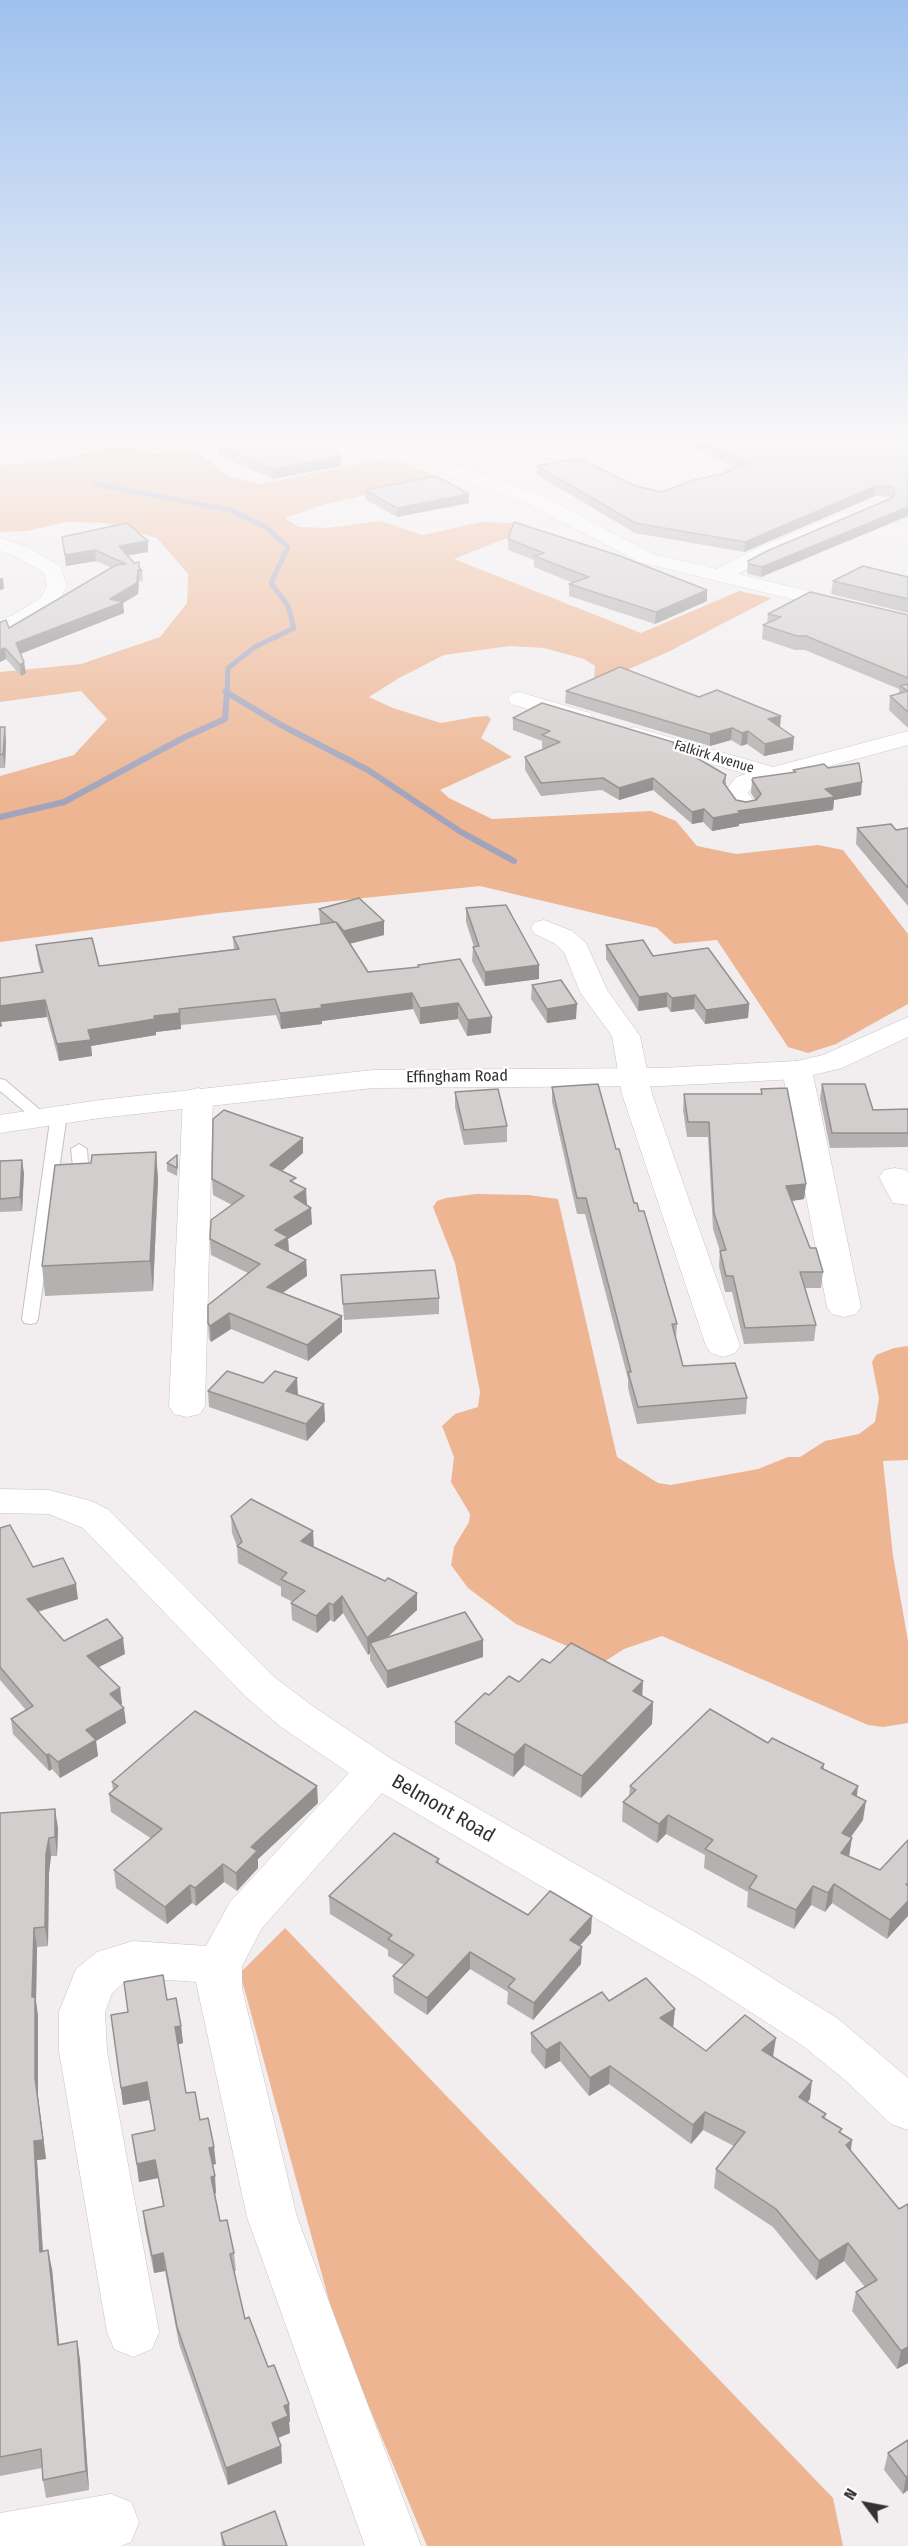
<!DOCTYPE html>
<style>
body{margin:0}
#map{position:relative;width:908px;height:2546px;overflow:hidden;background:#f2eef0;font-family:"Fira Sans Condensed",sans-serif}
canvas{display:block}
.north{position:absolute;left:836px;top:2474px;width:60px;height:60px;-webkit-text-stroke:4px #fff;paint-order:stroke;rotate:302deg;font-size:16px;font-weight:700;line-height:24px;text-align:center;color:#333233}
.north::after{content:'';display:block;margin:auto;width:21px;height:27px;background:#333233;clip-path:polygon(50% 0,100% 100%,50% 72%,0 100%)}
</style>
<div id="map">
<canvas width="908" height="2546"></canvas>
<div class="north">N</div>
</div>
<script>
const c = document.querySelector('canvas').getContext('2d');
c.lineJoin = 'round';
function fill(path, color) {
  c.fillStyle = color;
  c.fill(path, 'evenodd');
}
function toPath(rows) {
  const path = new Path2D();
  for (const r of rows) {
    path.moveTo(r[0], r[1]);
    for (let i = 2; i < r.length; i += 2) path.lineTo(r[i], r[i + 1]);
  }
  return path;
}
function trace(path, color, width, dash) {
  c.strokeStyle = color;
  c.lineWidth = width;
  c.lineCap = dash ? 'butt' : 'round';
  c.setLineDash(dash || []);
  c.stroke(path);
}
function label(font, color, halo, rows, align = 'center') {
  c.font = font + ' "Fira Sans Condensed",sans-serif';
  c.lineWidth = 4.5;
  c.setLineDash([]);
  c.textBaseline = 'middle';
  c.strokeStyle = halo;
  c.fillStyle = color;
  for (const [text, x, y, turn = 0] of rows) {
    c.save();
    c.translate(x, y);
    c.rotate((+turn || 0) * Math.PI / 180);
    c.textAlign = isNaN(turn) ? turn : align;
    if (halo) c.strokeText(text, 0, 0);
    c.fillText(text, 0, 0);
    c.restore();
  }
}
const green = toPath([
 [122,445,154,453,198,452,228,476,260,484,378,460,399,462,434,475,433,479,322,505,285,518,299,527,328,528,381,521,423,535,481,522,516,523,524,531,454,559,641,633,739,591,772,598,668,652,604,680,594,679,595,666,584,659,544,648,510,646,444,655,399,678,369,697,393,708,441,723,474,717,488,716,491,719,481,738,512,757,440,790,449,798,492,819,651,811,676,821,697,846,736,854,818,845,843,850,908,934,908,1004,836,1044,808,1053,788,1047,717,940,674,944,657,928,480,886,219,913,0,942,0,776,74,755,107,719,81,691,0,702,0,672,81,664,160,637,187,603,188,574,157,538,106,523,66,522,27,531,0,532,0,465,51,461],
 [476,1194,528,1195,558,1199,617,1457,658,1483,671,1485,758,1469,788,1457,800,1457,825,1441,859,1434,875,1422,879,1398,872,1362,876,1355,894,1348,908,1346,908,1460,883,1461,893,1556,908,1641,908,1723,883,1727,868,1725,662,1636,624,1649,604,1662,516,1624,468,1588,451,1565,454,1547,469,1522,470,1514,451,1482,454,1457,442,1426,455,1414,478,1407,480,1392,455,1263,433,1207,437,1201,446,1198],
 [285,1928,833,2498,843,2546,427,2546,337,2330,240,1973]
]);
const streamFar1 = toPath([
 [95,484,230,510,266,527,288,547,271,583,288,606,294,628,255,647,228,668,227,693],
 [225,691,228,693]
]);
const stream = toPath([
 [226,692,281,725,368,770,461,832,514,861],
 [0,817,64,802,185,737,225,719,227,692]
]);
const service = toPath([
 [0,1079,5,1080,45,1114,48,1117,45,1120,35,1120,0,1091,0,1079],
 [59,1109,67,1114,38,1319,36,1323,30,1324,24,1323,22,1319,51,1114,59,1109],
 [79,1144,87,1149,88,1164,96,1170,93,1173,83,1173,73,1166,71,1149,79,1144]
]);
const minor = toPath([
 [366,443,392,443,536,493,653,554,717,569,751,551,841,513,855,513,857,517,855,521,765,559,738,574,908,615,908,627,639,562,522,501,369,447,366,443],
 [0,538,29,548,60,566,67,585,57,605,44,614,25,624,0,631,0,619,11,616,41,598,47,585,44,573,15,556,0,551,0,538],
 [519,692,590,713,593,718,590,723,582,725,511,704,508,699,511,694,519,692],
 [634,727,773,767,908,731,908,745,752,787,748,793,758,806,755,811,746,813,737,811,724,793,736,777,746,774,626,739,623,734,626,729,634,727],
 [544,920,572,931,586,943,607,990,640,1036,652,1094,740,1346,735,1353,723,1357,711,1353,706,1346,622,1094,612,1036,580,992,564,952,554,943,535,934,531,928,535,922,544,920],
 [797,1061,807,1064,812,1070,861,1307,856,1314,844,1317,832,1314,827,1307,782,1070,787,1064,797,1061],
 [198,1088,209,1091,213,1097,205,1406,200,1414,187,1417,174,1414,169,1406,183,1097,187,1091,198,1088],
 [895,1168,906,1170,908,1173,908,1205,893,1203,879,1177,884,1170,895,1168],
 [0,1489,49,1490,91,1501,109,1510,273,1676,311,1705,393,1760,730,1952,837,2018,908,2078,908,2130,891,2124,845,2080,803,2046,698,1978,382,1793,262,1928,242,1966,242,1988,297,2217,421,2546,365,2546,247,2217,196,1982,169,1980,127,1980,112,1993,105,2012,107,2051,159,2332,152,2349,133,2357,114,2349,107,2332,59,2051,59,2012,76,1969,97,1952,133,1941,206,1946,230,1902,349,1773,281,1727,245,1696,83,1528,49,1514,0,1513,0,1489],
 [111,2494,131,2502,139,2522,131,2542,121,2546,0,2546,0,2513,111,2494]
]);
const tertiary = toPath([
 [908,1017,908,1037,842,1068,797,1079,661,1086,373,1088,100,1118,0,1133,0,1115,100,1100,373,1070,661,1068,797,1061,823,1055,908,1017]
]);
const wall = toPath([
 [684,443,908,443,908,516,761,577,748,574,747,571,748,561,892,498,892,497,875,496,744,552,635,533,537,475,537,466,662,492,725,473,725,470,736,468],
 [218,445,336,454,341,456,341,466,273,479,218,455],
 [365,490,469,494,469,503,397,517,365,499],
 [62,537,148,541,148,552,128,555,142,571,143,582,139,580,138,594,123,603,124,613,21,653,26,673,21,676,6,659,0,662,9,628,112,568,96,561,66,566],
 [508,539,707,601,655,624,569,596,569,584,573,583,534,567,534,560,508,550],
 [908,577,908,613,831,594,833,581],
 [768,614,908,615,908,728,889,710,890,696,899,693,899,689,805,650,795,650,762,639,763,625,767,623],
 [566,691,780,727,793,750,764,756,747,744,741,746,731,740,710,746,565,703],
 [513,718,676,746,726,775,726,785,736,800,746,802,756,801,751,793,752,780,793,773,793,770,861,795,834,800,833,810,739,824,739,826,712,831,703,822,692,824,653,790,619,800,602,790,541,796,525,770,525,757,545,749,542,748,542,741,513,730],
 [0,727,6,740,5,768,0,768],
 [857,828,896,830,908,828,908,906,856,844],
 [466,908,539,965,539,979,485,986,472,961,473,947,474,947,466,922],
 [319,909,384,935,350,944,368,972,418,967,418,965,491,1033,467,1036,458,1019,420,1024,413,1009,322,1021,322,1024,281,1029,276,1015,181,1025,181,1029,156,1032,156,1035,91,1046,92,1056,59,1061,47,1017,1,1022,2,1026,0,1027,0,978,41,972,38,961,36,945,99,966,234,949,233,937,321,924,320,923],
 [606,945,653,956,749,1004,748,1018,705,1024,694,1009,671,1012,667,1007,638,1011,606,959],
 [532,985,576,1019,547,1023,531,999],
 [822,1084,873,1110,908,1109,908,1147,830,1148,820,1098],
 [552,1087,616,1149,677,1324,676,1340,683,1366,747,1398,746,1414,637,1424,628,1388,628,1379,585,1214,577,1214,552,1102],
 [761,1089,806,1184,804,1199,792,1201,810,1248,823,1272,821,1288,805,1288,816,1325,814,1341,744,1344,732,1292,725,1292,719,1266,720,1251,713,1229,708,1137,687,1137,683,1110,684,1094,761,1094],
 [455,1092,507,1126,507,1142,464,1145,455,1107],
 [156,1152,158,1180,153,1291,45,1296,42,1266,91,1163],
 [303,1153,282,1171,296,1184,307,1205,306,1205,312,1224,288,1239,289,1251,306,1260,307,1276,282,1293,342,1316,342,1332,308,1361,231,1329,211,1342,209,1339,208,1323,248,1273,211,1255,210,1239,232,1205,213,1195,212,1179],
 [0,1161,24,1173,22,1211,0,1212],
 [167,1163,178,1163,177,1176,167,1171],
 [341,1275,439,1298,439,1314,344,1320],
 [208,1391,298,1395,324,1404,325,1421,307,1441,209,1407],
 [231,1516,314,1548,417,1610,388,1637,483,1657,387,1688,370,1660,370,1653,368,1655,343,1613,334,1622,330,1620,317,1633,292,1620,291,1603,293,1602,281,1596,281,1587,238,1563,237,1546,232,1533],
 [0,1528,33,1567,78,1599,38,1612,64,1641,125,1654,98,1667,120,1688,122,1704,121,1704,126,1723,96,1741,98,1756,60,1778,52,1769,49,1771,13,1734,11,1719,26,1710,0,1680],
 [550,1663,642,1696,653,1702,652,1724,581,1798,524,1765,513,1777,455,1744,455,1722,489,1695,519,1682],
 [768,1743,824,1764,824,1769,857,1797,863,1820,851,1837,849,1856,880,1870,908,1840,887,1939,832,1903,825,1912,811,1905,794,1929,747,1907,748,1892,704,1868,705,1855,666,1834,657,1843,622,1821,623,1802,629,1796,630,1786],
 [112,1782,318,1803,258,1859,258,1868,237,1891,224,1882,196,1906,192,1903,167,1924,116,1888,114,1870,152,1839,111,1812,109,1794,113,1791],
 [0,1813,58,1828,57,1856,51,1856,49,1873,48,1946,37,1947,36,2001,38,2016,38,2097,46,2159,37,2160,43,2251,52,2269,59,2344,77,2341,80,2360,89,2490,46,2498,43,2480,42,2468,0,2476],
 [439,1859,439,1864,528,1915,591,1933,580,1946,581,1964,533,2020,507,2004,508,1992,470,1969,427,2015,394,1993,393,1976,404,1965,388,1956,388,1950,330,1914,329,1896],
 [124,1982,167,2000,181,2026,183,2043,178,2044,186,2093,200,2120,216,2164,212,2165,216,2193,215,2194,220,2221,234,2253,236,2271,234,2271,245,2319,268,2367,289,2404,290,2422,289,2422,290,2433,278,2438,281,2446,282,2463,228,2485,179,2344,165,2271,154,2273,145,2229,143,2211,163,2206,158,2178,139,2182,132,2135,155,2131,149,2100,123,2105,111,2015,128,2012],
 [609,2001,675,2009,673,2028,706,2051,773,2057,810,2099,807,2102,826,2114,825,2119,841,2133,852,2140,851,2151,908,2363,897,2369,852,2311,856,2292,865,2287,844,2261,816,2280,773,2227,714,2188,716,2169,734,2146,703,2130,691,2144,609,2084,589,2096,560,2061,545,2069,531,2052,531,2033],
 [908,2440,908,2490,903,2494,884,2470,888,2453],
 [221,2533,287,2546,222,2546]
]);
const shadedWall = toPath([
 [336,451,336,457,341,456,341,466,273,479,272,469],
 [876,486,875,496,744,552,745,542],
 [469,494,469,503,397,517,397,508],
 [908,507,908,516,761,577,762,567],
 [148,541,148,552,120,557,119,546],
 [95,550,96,561,66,566,65,555],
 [138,570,139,580,138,594,123,603,124,613,18,655,16,643,110,599],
 [0,578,3,578,4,589,0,590],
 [707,590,707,601,655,624,656,612],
 [5,648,6,659,0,662,0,650],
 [24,662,26,673,21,676,20,665],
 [781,716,780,728,768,719],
 [5,727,6,740,5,768,3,754],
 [732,728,731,740,710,746,710,734],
 [748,731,747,744,741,746,742,733],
 [794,737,793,750,764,756,765,744],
 [653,778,653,790,619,800,619,788],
 [862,782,861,795,834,800,833,810,739,824,739,826,712,831,713,818,825,789],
 [704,809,703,822,692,824,692,812],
 [384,921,384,935,344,945,344,931],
 [539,965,539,979,485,986,485,972],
 [412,993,413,1009,322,1021,322,1024,281,1029,280,1013,321,1005],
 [667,993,667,1007,638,1011,639,997],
 [695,995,694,1009,671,1012,672,998],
 [45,1000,47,1017,1,1022,2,1026,0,1027,0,1006],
 [458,1003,458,1019,420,1024,420,1008],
 [577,1004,576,1019,547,1023,547,1009],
 [749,1004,748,1018,705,1024,706,1010],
 [180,1013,181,1029,156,1032,156,1035,91,1046,92,1056,59,1061,57,1044,88,1030,154,1016],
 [492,1017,491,1033,467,1036,468,1020],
 [303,1138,303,1153,271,1180,270,1165],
 [156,1152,158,1180,153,1291,150,1261],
 [22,1160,24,1173,22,1211,20,1197],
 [806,1184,804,1199,785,1202,786,1186],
 [306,1189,307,1205,294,1212,294,1197],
 [311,1208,312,1224,288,1239,289,1252,276,1261,275,1230],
 [306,1260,307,1276,268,1303,267,1287],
 [229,1313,231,1329,211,1342,210,1326],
 [342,1316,342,1332,308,1361,307,1345],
 [297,1378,298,1395,287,1408,286,1391],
 [324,1404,325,1421,307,1441,306,1424],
 [313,1531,314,1548,301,1541],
 [76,1584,78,1599,29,1614,27,1599],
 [417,1593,417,1610,374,1649,370,1643,370,1653,368,1655,367,1638],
 [342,1596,343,1613,334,1622,333,1605],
 [329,1603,330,1620,317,1633,316,1616],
 [123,1638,125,1654,89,1672,87,1656],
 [483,1640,483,1657,387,1688,387,1671],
 [643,1681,642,1702,633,1691],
 [120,1688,122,1704,112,1709,110,1694],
 [653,1702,652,1724,581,1798,582,1776],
 [124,1708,126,1723,96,1741,98,1756,60,1778,58,1762,86,1730],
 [525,1744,524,1765,513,1777,514,1755],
 [49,1754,52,1769,49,1771,46,1755],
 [317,1786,318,1803,258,1859,258,1868,237,1891,236,1873,251,1847],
 [858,1786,856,1804,852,1794],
 [866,1801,863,1820,840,1852,842,1833],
 [55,1809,58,1828,57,1856,55,1837],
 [668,1815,666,1834,657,1843,659,1824],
 [49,1838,51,1856,49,1873,48,1946,45,1927,46,1854],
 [852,1838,849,1857,841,1853],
 [223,1864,224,1882,196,1906,195,1888],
 [834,1884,832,1903,825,1912,828,1893],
 [190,1885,192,1903,167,1924,165,1907],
 [813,1886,811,1905,794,1929,796,1910],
 [908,1901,908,1916,887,1939,890,1920],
 [592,1916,591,1933,569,1957,570,1940],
 [34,1928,37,1947,36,2001,38,2016,38,2097,46,2159,37,2160,44,2271,40,2252,34,2141,35,2078,32,1997],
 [582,1947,581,1964,533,2020,534,2003],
 [470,1952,470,1969,427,2015,427,1998],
 [675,2009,673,2028,660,2018],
 [181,2026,183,2043,177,2045,175,2027],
 [776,2038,773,2057,762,2050],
 [560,2042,560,2061,545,2069,546,2050],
 [610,2066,609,2084,589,2096,590,2078],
 [812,2081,810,2099,797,2116,799,2097],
 [147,2082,149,2100,123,2105,121,2088],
 [705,2112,703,2130,691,2144,693,2125],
 [852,2140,849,2159,846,2145],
 [214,2147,216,2164,211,2165,209,2148],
 [155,2160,158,2178,139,2182,137,2164],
 [215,2176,216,2193,213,2194,211,2177],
 [848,2243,844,2261,816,2280,819,2261],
 [48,2250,52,2269,61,2363,58,2345],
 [163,2253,165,2271,154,2273,152,2256],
 [77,2341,80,2360,89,2490,86,2471],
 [908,2347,908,2363,897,2369,901,2351],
 [289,2404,290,2422,289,2422,290,2433,273,2440,272,2423,284,2406],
 [281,2446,282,2463,228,2485,226,2468],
 [908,2476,908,2490,903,2494,906,2477]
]);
const building = toPath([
 [225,443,319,443,336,451,333,452,341,456,272,469,218,445,225,443],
 [704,443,908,443,908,507,762,567,749,564,748,561,767,551,892,498,895,493,893,487,876,486,745,542,635,523,537,466,578,458,636,486,662,492,694,480,731,472,725,470,750,464,704,443],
 [436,476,469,494,397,508,365,490,436,476],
 [514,522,620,556,707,590,656,612,569,584,589,577,534,556,544,553,508,539,514,522],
 [127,523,148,541,119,546,134,563,139,562,139,567,142,571,138,570,137,583,110,599,123,602,16,643,24,662,20,665,5,648,0,650,0,622,6,620,9,628,116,565,126,564,95,550,65,555,62,537,127,523],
 [863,566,908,577,908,599,833,581,863,566],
 [810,592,908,615,908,678,806,636,797,636,763,625,781,617,768,614,810,592],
 [620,667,699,697,717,690,781,716,768,719,794,737,765,744,748,731,742,733,732,728,710,734,566,691,620,667],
 [908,684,908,691,900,686,908,684],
 [908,691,908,712,890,696,908,691],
 [542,703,676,743,673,744,726,775,723,782,736,800,746,802,756,800,761,794,752,780,753,778,796,772,793,770,824,764,828,768,859,763,862,782,825,789,835,797,738,811,740,813,713,818,704,809,692,812,653,778,619,788,603,778,541,783,525,757,560,742,542,735,550,731,513,718,542,703],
 [0,727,5,727,3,754,0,755,0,727],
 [891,824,896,830,908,828,908,888,857,828,891,824],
 [359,898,384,921,344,931,336,922,334,922,319,909,359,898],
 [506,905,539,965,485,972,473,947,479,946,466,908,506,905],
 [336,922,368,972,419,967,418,965,460,959,492,1017,468,1020,458,1003,420,1008,412,993,321,1005,322,1008,280,1013,275,999,179,1009,180,1013,154,1016,155,1019,88,1030,91,1040,57,1044,45,1000,0,1006,0,978,43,972,36,945,92,938,99,966,239,949,233,937,336,922],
 [643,940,653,956,708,948,749,1004,706,1010,695,995,672,998,667,993,639,997,606,945,643,940],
 [561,980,577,1004,547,1009,532,985,561,980],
 [598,1084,616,1149,619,1149,634,1203,637,1203,639,1211,644,1211,677,1324,672,1324,683,1366,735,1363,747,1398,638,1407,628,1372,631,1372,586,1198,577,1198,552,1087,598,1084],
 [822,1084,865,1084,873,1110,908,1109,908,1133,832,1133,822,1084],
 [787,1088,806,1184,786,1186,810,1248,816,1248,823,1272,800,1272,816,1325,745,1328,733,1276,726,1276,720,1251,726,1250,714,1213,709,1122,688,1122,684,1094,762,1094,761,1089,787,1088],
 [498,1089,507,1126,464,1130,455,1092,498,1089],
 [224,1110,303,1138,270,1165,296,1178,290,1181,306,1189,294,1197,311,1208,275,1230,288,1237,275,1245,306,1260,267,1287,342,1316,307,1345,229,1313,210,1326,208,1323,208,1305,260,1264,210,1239,211,1220,244,1196,212,1179,213,1119,224,1110],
 [156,1152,150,1261,42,1266,55,1165,91,1163,92,1155,156,1152],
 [177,1155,177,1168,167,1163,177,1155],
 [22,1160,20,1197,0,1199,0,1161,22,1160],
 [435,1270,439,1298,343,1304,341,1275,435,1270],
 [227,1371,263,1383,275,1371,297,1378,286,1391,324,1404,306,1424,208,1391,227,1371],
 [251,1499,313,1531,301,1541,385,1581,388,1578,417,1593,367,1638,342,1596,333,1605,329,1603,316,1616,291,1603,305,1591,281,1579,287,1573,237,1546,242,1542,231,1516,251,1499],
 [10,1525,33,1567,63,1558,76,1584,27,1599,64,1641,107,1619,123,1638,87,1656,120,1688,110,1694,124,1708,86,1730,96,1740,58,1762,49,1754,46,1755,11,1719,33,1706,0,1667,0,1528,10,1525],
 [465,1612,483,1640,387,1671,370,1643,465,1612],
 [571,1643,643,1681,633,1691,653,1702,582,1776,525,1744,514,1755,455,1722,485,1693,489,1695,509,1676,519,1682,542,1659,550,1663,571,1643],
 [710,1709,768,1743,772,1738,824,1764,821,1768,858,1786,852,1794,866,1801,842,1833,852,1838,841,1853,880,1870,908,1840,908,1885,906,1884,908,1886,908,1901,890,1920,834,1884,828,1893,813,1886,796,1910,749,1888,757,1876,705,1849,713,1840,668,1815,659,1824,623,1802,636,1790,630,1786,710,1709],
 [195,1711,317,1786,251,1847,257,1851,236,1873,223,1864,195,1888,190,1885,165,1907,114,1870,162,1829,109,1794,118,1786,112,1782,195,1711],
 [55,1809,55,1837,49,1838,46,1854,45,1927,34,1928,32,1997,35,1997,35,2078,43,2140,34,2141,40,2252,48,2250,58,2345,77,2341,86,2471,43,2480,41,2449,0,2457,0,1813,55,1809],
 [394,1833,439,1859,436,1862,528,1915,550,1891,592,1916,570,1940,582,1947,534,2003,508,1987,515,1979,470,1952,427,1998,393,1976,414,1955,388,1939,392,1935,329,1896,394,1833],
 [163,1975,167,2000,176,1998,181,2026,175,2027,186,2093,195,2092,200,2120,208,2118,214,2147,209,2148,215,2176,211,2177,220,2221,227,2220,234,2253,230,2254,245,2319,249,2317,268,2367,274,2365,289,2404,284,2406,288,2416,272,2423,281,2446,226,2468,177,2327,163,2253,152,2256,143,2211,164,2206,155,2160,137,2164,132,2135,155,2130,147,2082,121,2088,111,2015,128,2012,124,1982,163,1975],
 [646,1978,675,2009,660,2018,706,2051,745,2015,776,2038,762,2050,812,2081,799,2097,826,2114,822,2117,842,2129,839,2132,852,2140,846,2145,899,2209,908,2204,908,2347,901,2351,856,2292,877,2280,848,2243,819,2261,776,2209,716,2169,745,2132,705,2112,693,2125,610,2066,590,2078,560,2042,546,2050,531,2033,602,1992,609,2001,646,1978],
 [908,2440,908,2476,906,2477,888,2453,908,2440],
 [275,2511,287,2546,225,2546,221,2533,275,2511]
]);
const farStreetnames = [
 ["Falkirk Avenue",714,757,17]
];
const streetNames = [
 ["Effingham Road",457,1077,-1]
];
const nearStreetnames = [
 ["Belmont Road",443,1809,30]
];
fill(green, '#edb592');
trace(streamFar1, '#a2a4bc', 5);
trace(stream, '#a2a4bc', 6);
trace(service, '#c6c2c4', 2);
trace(minor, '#c6c2c4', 1);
trace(tertiary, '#c6c2c4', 1);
fill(service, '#fff');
fill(minor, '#fff');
fill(tertiary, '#fff');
fill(wall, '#b5b1b1');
fill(shadedWall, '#949090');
fill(building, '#d3cece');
trace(building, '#949090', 1.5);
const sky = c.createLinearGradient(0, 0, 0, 799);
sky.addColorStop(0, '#9fc1ee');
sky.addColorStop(0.55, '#f9f7f8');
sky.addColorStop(1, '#f9f7f800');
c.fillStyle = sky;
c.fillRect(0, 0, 908, 799);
label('14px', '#333233', '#fff', farStreetnames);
label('16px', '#333233', '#fff', streetNames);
label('20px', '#333233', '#fff', nearStreetnames);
</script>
